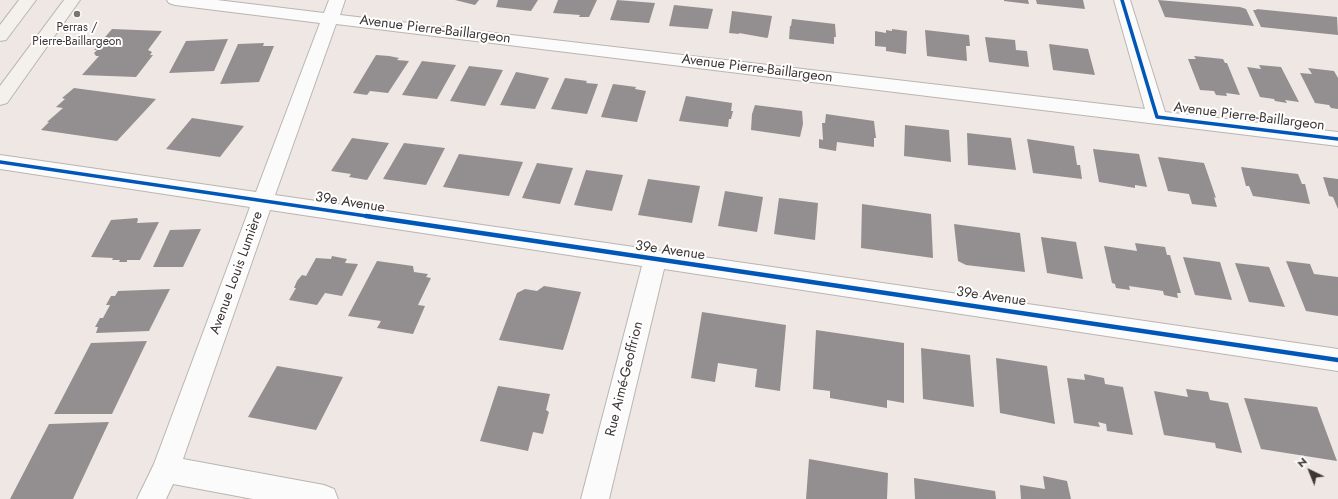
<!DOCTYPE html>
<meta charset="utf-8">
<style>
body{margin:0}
#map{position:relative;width:1338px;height:499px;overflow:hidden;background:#eee7e4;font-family:Jost,sans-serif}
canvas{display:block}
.north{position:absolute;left:1290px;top:451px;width:40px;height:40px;-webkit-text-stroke:3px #fff;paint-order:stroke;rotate:317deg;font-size:11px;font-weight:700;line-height:16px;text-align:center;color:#3c3634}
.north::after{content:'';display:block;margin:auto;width:14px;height:18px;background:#3c3634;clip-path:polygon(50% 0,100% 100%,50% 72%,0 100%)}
</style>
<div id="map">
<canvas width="1338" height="499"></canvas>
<div class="north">N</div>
</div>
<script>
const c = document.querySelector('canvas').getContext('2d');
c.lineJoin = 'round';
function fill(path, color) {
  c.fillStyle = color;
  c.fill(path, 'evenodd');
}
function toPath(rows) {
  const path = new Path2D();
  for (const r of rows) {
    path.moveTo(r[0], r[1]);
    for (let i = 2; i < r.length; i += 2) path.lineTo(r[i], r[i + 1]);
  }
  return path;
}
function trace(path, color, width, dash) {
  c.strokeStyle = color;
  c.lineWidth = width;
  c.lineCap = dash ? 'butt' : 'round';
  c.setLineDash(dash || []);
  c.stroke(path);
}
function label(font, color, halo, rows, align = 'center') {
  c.font = font + ' Jost,sans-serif';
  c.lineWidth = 4;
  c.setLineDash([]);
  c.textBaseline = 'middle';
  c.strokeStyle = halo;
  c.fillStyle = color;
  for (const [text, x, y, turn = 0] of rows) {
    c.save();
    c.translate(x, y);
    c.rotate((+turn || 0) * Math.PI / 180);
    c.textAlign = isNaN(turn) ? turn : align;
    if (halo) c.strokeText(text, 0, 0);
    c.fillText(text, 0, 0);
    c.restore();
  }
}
const building = toPath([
 [455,0,479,0,475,5],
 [498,0,538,0,531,11,496,7],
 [558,0,597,0,589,17,579,17,580,15,553,13],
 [617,0,655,3,649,23,610,20],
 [1004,0,1028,0,1029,4,1004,1],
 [1036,0,1083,0,1085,9,1037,4],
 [1158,0,1240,7,1246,9,1254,26,1165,17],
 [674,5,713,9,708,29,669,26],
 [1256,9,1337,17,1338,35,1261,27,1253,10,1257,10],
 [732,11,772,16,768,37,767,38,739,33,739,34,729,33],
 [792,19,835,24,836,37,834,37,834,44,789,39,790,26,791,26],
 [112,29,162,31,148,50,152,52,150,55,153,55,136,77,82,75,99,56,96,56,94,53,97,50,94,50],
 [892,29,907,31,906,54,886,51,886,47,875,46,875,31,886,33,886,30,892,31],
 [925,30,969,35,970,46,966,46,967,61,927,56],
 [985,37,1015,40,1016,50,1027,51,1029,67,989,62],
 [228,39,214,71,169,73,186,41],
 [264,43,263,46,274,46,259,82,220,84,238,44],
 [1049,44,1088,49,1095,75,1053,70],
 [376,55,389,56,399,58,397,60,409,61,388,93,370,91,367,95,353,93],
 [1194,56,1223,59,1225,63,1227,63,1240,95,1226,93,1227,96,1216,95,1214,91,1200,90,1188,59,1196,59],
 [422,61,456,65,437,99,402,95],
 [1259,65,1281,67,1299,102,1285,100,1287,103,1275,101,1274,99,1260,97,1247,67,1261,69],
 [469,66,503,70,485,106,450,101],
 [1308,68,1334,71,1338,78,1338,109,1331,108,1329,105,1315,103,1300,73,1312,74],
 [516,72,549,78,535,109,500,105],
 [565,78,587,81,586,83,598,84,587,114,551,109],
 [613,84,636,87,635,89,646,91,637,122,601,117],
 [74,88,156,99,117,141,41,130,49,122,47,122,63,108,56,107,65,99,62,98],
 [686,96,732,103,731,111,733,111,731,119,729,119,728,127,679,121],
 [755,105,802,111,803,124,800,137,751,130,752,114],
 [826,114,874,121,876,138,874,138,874,147,837,142,836,151,819,148,819,139,823,140,822,123,825,123],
 [192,118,244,126,220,157,166,149],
 [905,125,949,130,951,162,904,156],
 [967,133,1011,138,1016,170,968,165],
 [352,138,389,143,367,180,349,177,351,174,331,171],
 [1027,139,1074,146,1077,165,1080,165,1082,179,1033,173],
 [404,143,445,148,426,185,383,179],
 [1093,149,1139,154,1147,187,1135,185,1135,188,1099,182],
 [459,154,523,162,509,196,443,187],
 [1158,157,1204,163,1216,198,1214,197,1217,207,1192,204,1189,194,1168,191],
 [537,163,573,168,560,204,522,198],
 [1241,167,1298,174,1302,184,1305,184,1310,204,1253,196,1249,186,1246,186],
 [586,170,623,175,612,211,574,205],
 [1323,177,1338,179,1338,209,1333,197,1329,196],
 [648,179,700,186,692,223,638,215],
 [725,191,763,197,757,232,718,226],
 [779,198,818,203,815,240,774,234],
 [862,204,931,214,933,258,861,248],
 [137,218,138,219,137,223,159,222,140,260,127,260,127,262,119,262,120,260,112,260,113,258,91,257,111,220],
 [954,224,1020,233,1025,272,966,265,958,261],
 [201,229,183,267,153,267,170,230],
 [1041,237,1076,242,1083,279,1047,273],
 [1135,243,1165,247,1167,255,1170,255,1181,293,1177,293,1178,298,1164,295,1163,291,1129,286,1130,290,1116,288,1115,284,1112,283,1104,246,1137,251],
 [332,256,347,259,345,263,358,264,342,296,325,293,317,305,289,300,296,288,294,288,297,281,302,275,306,276,316,258,331,259],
 [1183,257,1220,262,1232,300,1195,295],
 [377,261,413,266,414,272,428,274,426,277,431,278,418,305,425,306,413,334,377,328,381,321,348,316],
 [1286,261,1310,264,1314,274,1338,277,1338,316,1306,311],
 [1235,263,1269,267,1285,307,1249,302],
 [544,286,581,292,563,350,499,340,517,293,525,289,537,291],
 [170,289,149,331,96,333,98,327,95,327,100,318,103,318,110,305,106,305,111,296,115,296,118,291],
 [702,312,786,325,780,391,755,387,757,369,718,363,715,382,691,378],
 [816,330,904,343,904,403,887,400,887,408,858,403,830,398,830,391,813,389],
 [147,341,112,414,54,414,91,343],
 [921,348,970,355,974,407,923,399],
 [996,358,1047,366,1055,424,1000,413],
 [277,366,343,377,316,430,248,417],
 [1084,374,1104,378,1105,384,1123,387,1133,435,1107,431,1106,424,1098,422,1100,427,1074,423,1067,378,1085,380],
 [498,386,550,394,546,410,549,412,543,434,533,432,528,451,480,441],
 [1186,389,1208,392,1210,400,1228,403,1242,453,1216,448,1215,443,1164,435,1154,391,1188,397],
 [1244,398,1317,407,1337,461,1261,449],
 [109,422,73,499,10,499,49,424],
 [809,459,888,473,887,499,806,499],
 [1043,476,1067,481,1071,499,1021,499,1020,485,1045,489],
 [914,478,995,491,996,499,915,499]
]);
const minor = toPath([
 [167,0,217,0,324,13,329,0,345,0,340,15,1145,109,1114,0,1130,0,1165,112,1338,132,1338,146,336,24,275,195,1338,349,1338,371,664,269,609,499,581,499,642,266,270,210,183,459,324,485,334,489,338,499,253,499,173,484,166,499,137,499,154,464,250,207,0,169,0,155,256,192,320,23,175,5,169,3,167,0]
]);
const secondary = toPath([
 [19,0,36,0,6,40,0,41,0,25,19,0],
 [64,0,80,0,7,103,0,105,0,86,64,0]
]);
const cyclewayFar1 = toPath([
 [1122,0,1157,117,1338,139],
 [0,162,373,217]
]);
const cycleway = toPath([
 [366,216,1338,360]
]);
const markers = [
 [77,14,4,"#7a7472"]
];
const farPoinames = [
 ["Perras /",77,28],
 ["Pierre-Baillargeon",77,42]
];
const streetNames = [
 ["Avenue Pierre-Baillargeon",435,30,7],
 ["Avenue Pierre-Baillargeon",757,69,7],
 ["Avenue Pierre-Baillargeon",1249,117,7],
 ["39e Avenue",350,203,9],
 ["39e Avenue",670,251,8],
 ["Avenue Louis Lumière",237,273,-70],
 ["39e Avenue",991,297,8],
 ["Rue Aimé-Geoffrion",625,379,-76]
];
fill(building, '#938f90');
trace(minor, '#bab5b2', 2);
trace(secondary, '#bab5b2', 2);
fill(minor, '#fcfbfb');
fill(secondary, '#f4f0ec');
trace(cyclewayFar1, '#0057b8', 3.5);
trace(cycleway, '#0057b8', 4.5);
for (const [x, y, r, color] of markers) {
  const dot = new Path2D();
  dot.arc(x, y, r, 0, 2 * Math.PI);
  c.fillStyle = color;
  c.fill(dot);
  trace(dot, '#fff', 1.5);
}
label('12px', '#3c3634', '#fff', farPoinames);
label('14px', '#3c3634', '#fff', streetNames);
</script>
